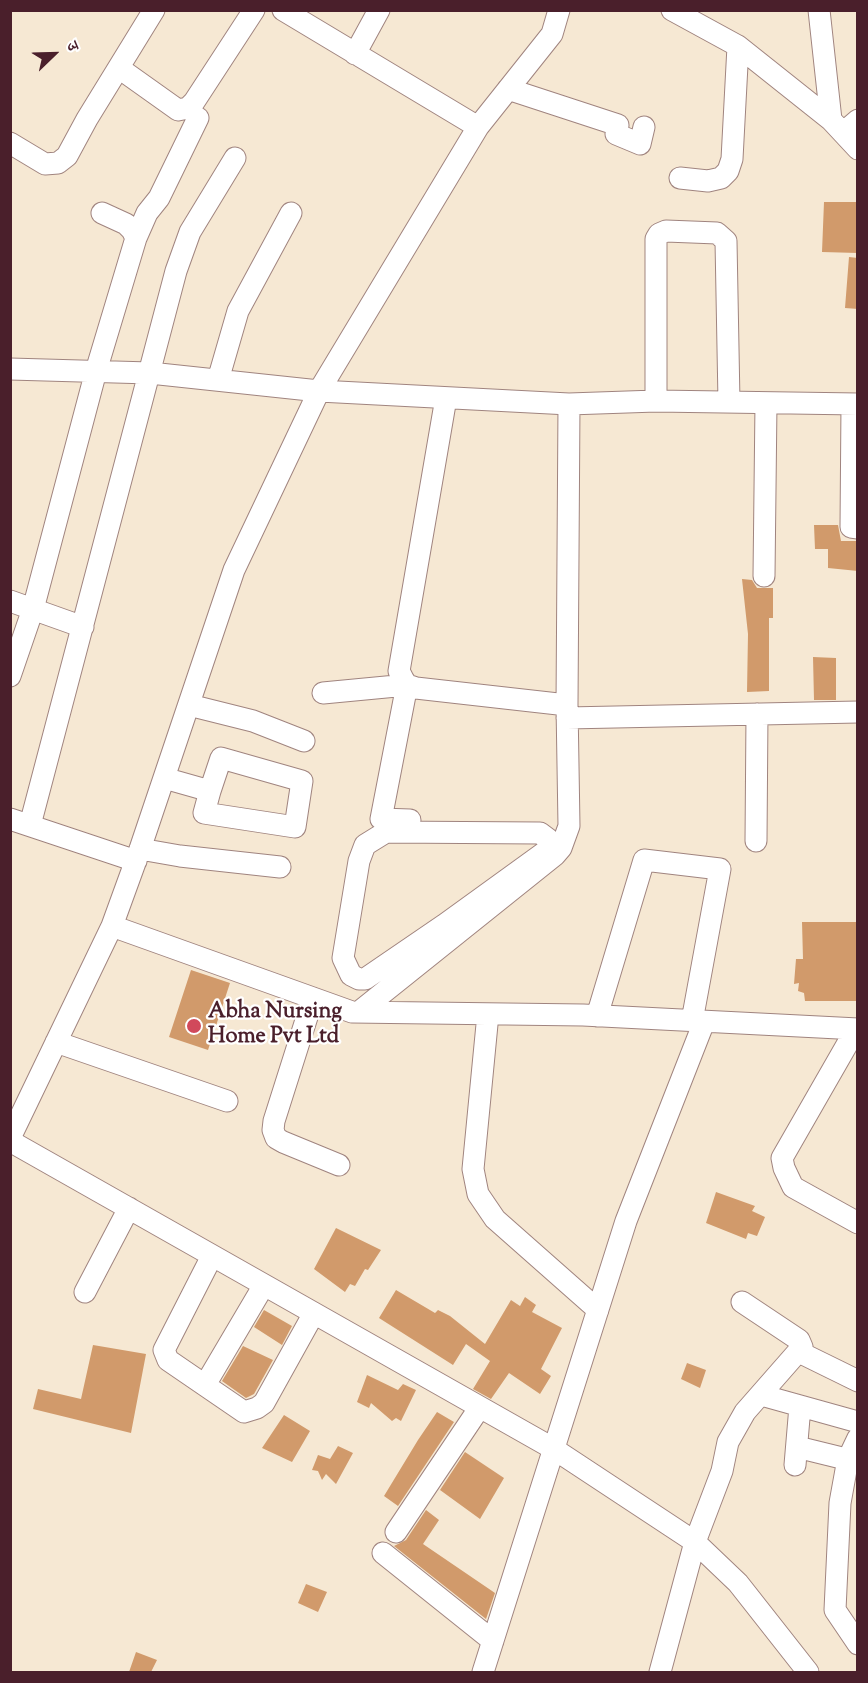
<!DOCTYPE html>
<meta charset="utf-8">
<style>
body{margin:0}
#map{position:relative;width:868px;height:1683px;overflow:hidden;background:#f6e8d3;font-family:"Sorts Mill Goudy","Noto Serif Devanagari",serif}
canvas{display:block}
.frame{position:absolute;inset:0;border:12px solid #4a1f2b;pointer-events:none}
.north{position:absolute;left:24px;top:24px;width:60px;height:60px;-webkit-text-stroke:4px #fff;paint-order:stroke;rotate:67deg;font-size:16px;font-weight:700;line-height:24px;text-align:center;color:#4a1f2b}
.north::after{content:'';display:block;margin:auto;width:21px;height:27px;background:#4a1f2b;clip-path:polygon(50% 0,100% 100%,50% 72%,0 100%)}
</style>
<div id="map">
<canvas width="868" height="1683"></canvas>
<div class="frame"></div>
<div class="north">उ</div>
</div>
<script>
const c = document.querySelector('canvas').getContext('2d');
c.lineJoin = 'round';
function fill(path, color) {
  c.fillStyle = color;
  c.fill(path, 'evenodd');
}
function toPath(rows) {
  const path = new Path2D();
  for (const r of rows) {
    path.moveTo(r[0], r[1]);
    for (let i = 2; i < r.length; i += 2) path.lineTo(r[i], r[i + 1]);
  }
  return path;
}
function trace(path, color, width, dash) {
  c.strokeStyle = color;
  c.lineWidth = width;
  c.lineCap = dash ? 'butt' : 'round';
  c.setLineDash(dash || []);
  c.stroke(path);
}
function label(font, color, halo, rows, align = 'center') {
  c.font = font + ' "Sorts Mill Goudy",serif';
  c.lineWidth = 4.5;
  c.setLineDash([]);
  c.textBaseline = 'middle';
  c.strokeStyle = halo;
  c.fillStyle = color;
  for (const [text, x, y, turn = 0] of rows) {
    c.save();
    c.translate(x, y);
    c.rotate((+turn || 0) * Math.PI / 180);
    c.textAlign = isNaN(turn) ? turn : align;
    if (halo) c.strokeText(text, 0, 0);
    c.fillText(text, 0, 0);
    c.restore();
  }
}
const building = toPath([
 [824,202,858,202,858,253,822,252],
 [849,257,858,258,858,309,845,308],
 [814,525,838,525,841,541,858,541,858,571,828,568,828,549,815,549],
 [742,579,752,580,757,588,773,588,773,618,769,618,769,691,747,692,748,634],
 [813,657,836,658,836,700,814,700],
 [802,922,858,922,858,1001,805,1001,804,993,798,991,799,983,794,984,796,959,803,959],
 [191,970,230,983,208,1050,169,1037],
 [716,1192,755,1206,752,1211,765,1217,757,1236,748,1233,746,1239,706,1223],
 [336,1228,381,1250,368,1270,365,1269,355,1286,350,1284,345,1292,314,1269],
 [396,1290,435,1313,438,1310,450,1316,485,1344,511,1300,520,1306,525,1297,536,1305,532,1312,562,1328,541,1369,551,1376,540,1394,509,1373,491,1399,473,1389,490,1361,466,1344,453,1365,379,1318],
 [264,1310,292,1326,282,1345,254,1327],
 [93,1345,146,1354,131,1433,33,1409,38,1389,81,1399],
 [243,1346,273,1360,254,1394,246,1398,222,1381],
 [687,1363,706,1370,700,1388,681,1379],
 [367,1375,398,1390,403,1384,416,1390,401,1421,396,1418,392,1421,371,1403,369,1408,357,1402],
 [437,1412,454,1422,398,1506,384,1496,418,1440],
 [284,1415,310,1431,292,1462,262,1448],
 [338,1446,353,1453,336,1484,326,1474,322,1480,318,1471,312,1470,318,1455,330,1459],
 [465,1452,504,1478,480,1519,440,1490],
 [426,1510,439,1520,423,1544,495,1593,486,1619,394,1546,406,1540],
 [306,1584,327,1592,318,1612,298,1603],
 [136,1652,157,1660,151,1672,129,1672]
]);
const minor = toPath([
 [283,10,478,127],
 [672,10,738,46,831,120,858,149],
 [819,10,831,120],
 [355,54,379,10],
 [119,68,178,110,188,108,194,102,254,10],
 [508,89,618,125,616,134,640,144,644,127],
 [844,132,858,120],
 [10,143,45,164,58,163,67,156,87,119,154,10],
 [680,178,708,181,721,178,728,171,732,159,738,46],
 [136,238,147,213,159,198,198,118],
 [10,369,150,373,319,391,569,404,656,401,858,404],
 [218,380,238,311,291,213],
 [446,398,399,671,403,679,407,685,416,688,567,705],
 [656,401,656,239,659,234,666,231,717,233,726,241,729,402],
 [852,404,851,527,858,528],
 [764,576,766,403],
 [10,601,83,627],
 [10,676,33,609,96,371,136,238,132,230,126,224,102,213],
 [323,693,407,685,381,819,410,820],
 [189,705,253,721,304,741],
 [567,718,858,712],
 [164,778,210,791,221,758,302,781,295,827,204,813,210,791],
 [10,819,136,861],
 [30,825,176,271,190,232,235,158],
 [386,832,540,833,548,839,551,845,549,849,444,925,365,979,359,979,351,975,343,958,359,861,365,845,386,832],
 [756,841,757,714],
 [140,849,180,856,280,867],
 [112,926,352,1012,583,1015,858,1029],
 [313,998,274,1121,273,1130,276,1138,283,1142,339,1165],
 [359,1012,555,855,561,848,569,826,567,705,569,404],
 [488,1014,473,1169,478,1194,495,1219,598,1310],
 [597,1016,644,860,720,869,692,1021],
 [856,1029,782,1158,784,1168,793,1187,858,1223],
 [56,1042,227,1101],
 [10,1138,112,926,140,849,234,570,319,391,478,127,552,34,559,10],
 [10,1141,554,1449,695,1542,738,1583,808,1672],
 [212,1256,164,1350,168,1360,244,1412,257,1408,264,1403,314,1313],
 [85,1292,129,1208],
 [799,1352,858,1381],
 [205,1385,264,1285],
 [761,1395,858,1422],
 [858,1438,848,1459,840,1503,835,1610,858,1644],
 [797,1447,858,1462],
 [795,1465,800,1406],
 [396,1532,480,1407],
 [383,1553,493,1641],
 [483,1672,626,1221,704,1022],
 [660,1672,695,1542,722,1471,728,1442,745,1412,802,1347,799,1340,742,1302]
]);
const markers = [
 [194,1026,8,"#d1495b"]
];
const poiNames = [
 ["Abha Nursing",208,1013],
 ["Home Pvt Ltd",208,1038]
];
fill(building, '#d19a6b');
trace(minor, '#a0847f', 23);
trace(minor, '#fff', 21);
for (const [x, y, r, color] of markers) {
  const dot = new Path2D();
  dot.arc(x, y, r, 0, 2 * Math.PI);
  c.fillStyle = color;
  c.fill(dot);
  trace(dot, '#fff', 2);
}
label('bold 22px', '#4a1f2b', '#fff', poiNames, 'left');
</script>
